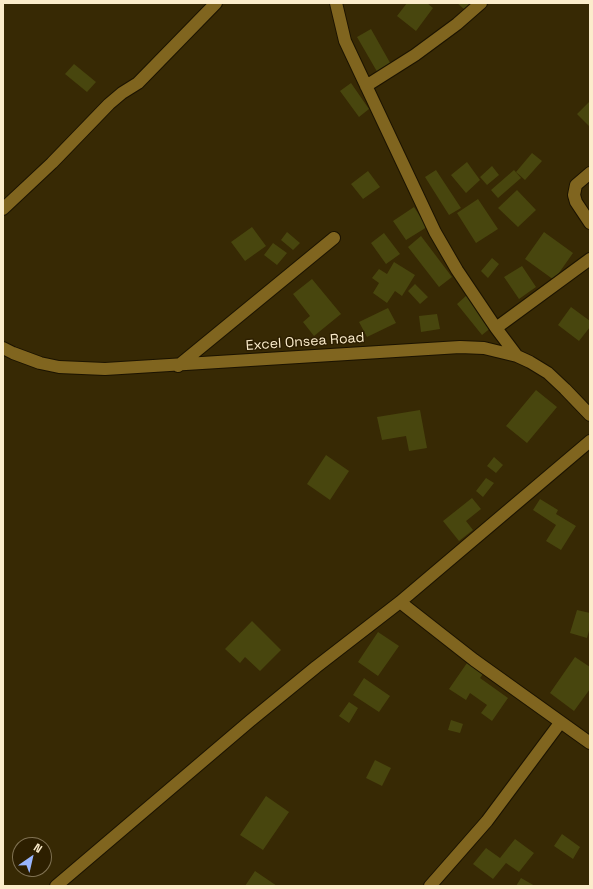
<!DOCTYPE html>
<style>
body{margin:0}
#map{position:relative;width:593px;height:889px;overflow:hidden;background:#372904;font-family:"Space Grotesk",sans-serif}
canvas{display:block}
.frame{position:absolute;inset:0;border:4px solid #fbeccb;pointer-events:none}
.north{position:absolute;left:12px;top:837px;width:40px;height:40px;box-sizing:border-box;background:#2d1f00;border:1px solid #7f7151;border-radius:50%;rotate:34deg;font-size:11px;font-weight:700;line-height:16px;text-align:center;color:#fbeccb}
.north::after{content:'';display:block;margin:auto;width:14px;height:18px;background:#98b5fd;clip-path:polygon(50% 0,100% 100%,50% 72%,0 100%)}
</style>
<div id="map">
<canvas width="593" height="889"></canvas>
<div class="frame"></div>
<div class="north">N</div>
</div>
<script>
const c = document.querySelector('canvas').getContext('2d');
c.lineJoin = 'round';
function fill(path, color) {
  c.fillStyle = color;
  c.fill(path, 'evenodd');
}
function toPath(rows) {
  const path = new Path2D();
  for (const r of rows) {
    path.moveTo(r[0], r[1]);
    for (let i = 2; i < r.length; i += 2) path.lineTo(r[i], r[i + 1]);
  }
  return path;
}
function trace(path, color, width, dash) {
  c.strokeStyle = color;
  c.lineWidth = width;
  c.lineCap = dash ? 'butt' : 'round';
  c.setLineDash(dash || []);
  c.stroke(path);
}
function label(font, color, halo, rows, align = 'center') {
  c.font = font + ' "Space Grotesk",sans-serif';
  c.lineWidth = 3;
  c.setLineDash([]);
  c.textBaseline = 'middle';
  c.strokeStyle = halo;
  c.fillStyle = color;
  for (const [text, x, y, turn = 0] of rows) {
    c.save();
    c.translate(x, y);
    c.rotate((+turn || 0) * Math.PI / 180);
    c.textAlign = isNaN(turn) ? turn : align;
    if (halo) c.strokeText(text, 0, 0);
    c.fillText(text, 0, 0);
    c.restore();
  }
}
const building = toPath([
 [407,3,427,3,433,8,416,31,397,16],
 [457,3,470,3,464,9],
 [371,29,393,68,379,75,357,37],
 [74,64,96,82,87,92,65,74],
 [351,83,369,109,359,117,340,91],
 [590,101,590,127,577,114],
 [532,153,542,161,525,180,516,172],
 [467,162,480,180,466,193,451,175],
 [492,166,499,175,487,185,480,177],
 [436,170,461,208,449,215,425,177],
 [514,170,521,178,498,198,491,190],
 [368,171,380,187,363,199,351,184],
 [517,190,536,210,518,227,498,208],
 [478,199,498,229,476,243,457,213],
 [414,207,427,227,406,240,393,221],
 [252,227,266,246,245,261,231,242],
 [287,232,300,243,293,250,281,240],
 [544,232,573,253,554,280,525,259],
 [384,233,400,254,386,264,371,243],
 [421,236,452,277,439,287,408,247],
 [273,243,287,253,277,265,264,255],
 [492,258,499,264,488,278,481,271],
 [394,262,415,275,402,296,395,291,387,303,373,293,379,283,372,278,379,269,387,274],
 [522,266,536,287,519,299,504,277],
 [312,279,341,314,314,336,303,322,310,316,293,294],
 [415,284,428,297,420,304,408,291],
 [467,295,493,326,482,335,457,304],
 [571,307,590,321,590,327,579,341,558,325],
 [388,308,396,323,367,337,359,322],
 [437,314,440,329,421,332,419,316],
 [536,390,557,407,527,443,506,426],
 [420,410,427,448,409,451,406,436,382,440,377,417],
 [326,455,349,471,330,500,307,484],
 [494,457,503,465,496,473,487,466],
 [486,478,494,483,483,497,476,491],
 [472,498,481,509,466,521,473,530,459,541,443,521],
 [540,499,558,510,556,514,576,526,561,550,546,541,556,525,533,510],
 [577,610,590,613,590,627,587,638,570,633],
 [252,621,281,650,260,671,245,657,240,663,225,649],
 [378,632,399,646,378,676,358,662],
 [575,657,590,667,590,689,574,711,550,693],
 [467,663,483,674,480,678,508,698,492,721,481,713,487,705,470,693,466,700,449,689],
 [364,678,390,696,379,712,353,695],
 [349,702,358,708,349,723,339,716],
 [451,720,463,724,460,733,448,730],
 [375,760,391,768,382,786,366,778],
 [266,796,289,812,263,850,240,835],
 [562,834,580,847,573,859,554,846],
 [515,839,534,853,519,872,506,863,493,879,473,864,486,848,500,858],
 [255,871,277,886,245,886],
 [521,878,535,886,516,886]
]);
const minor = toPath([
 [336,3,345,41,435,232,457,270,496,328,517,356],
 [366,86,415,55,457,24,481,3],
 [590,173,576,185,574,195,576,202,590,223],
 [3,209,52,163,109,104,122,93,138,83,216,3],
 [496,328,590,259],
 [3,348,13,353,40,363,59,367,105,369,460,347,484,348,517,356,530,362,548,373,565,389,590,415],
 [178,366,334,238],
 [400,602,474,660,590,743],
 [56,886,250,721,316,667,400,602,590,441],
 [430,886,487,821,560,723]
]);
const streetNames = [
 ["Excel Onsea Road",305,342,-4]
];
fill(building, '#48460e');
trace(minor, '#1b1301', 14);
trace(minor, '#80651f', 12);
label('14px', '#fbeccb', '#2d1f00', streetNames);
</script>
